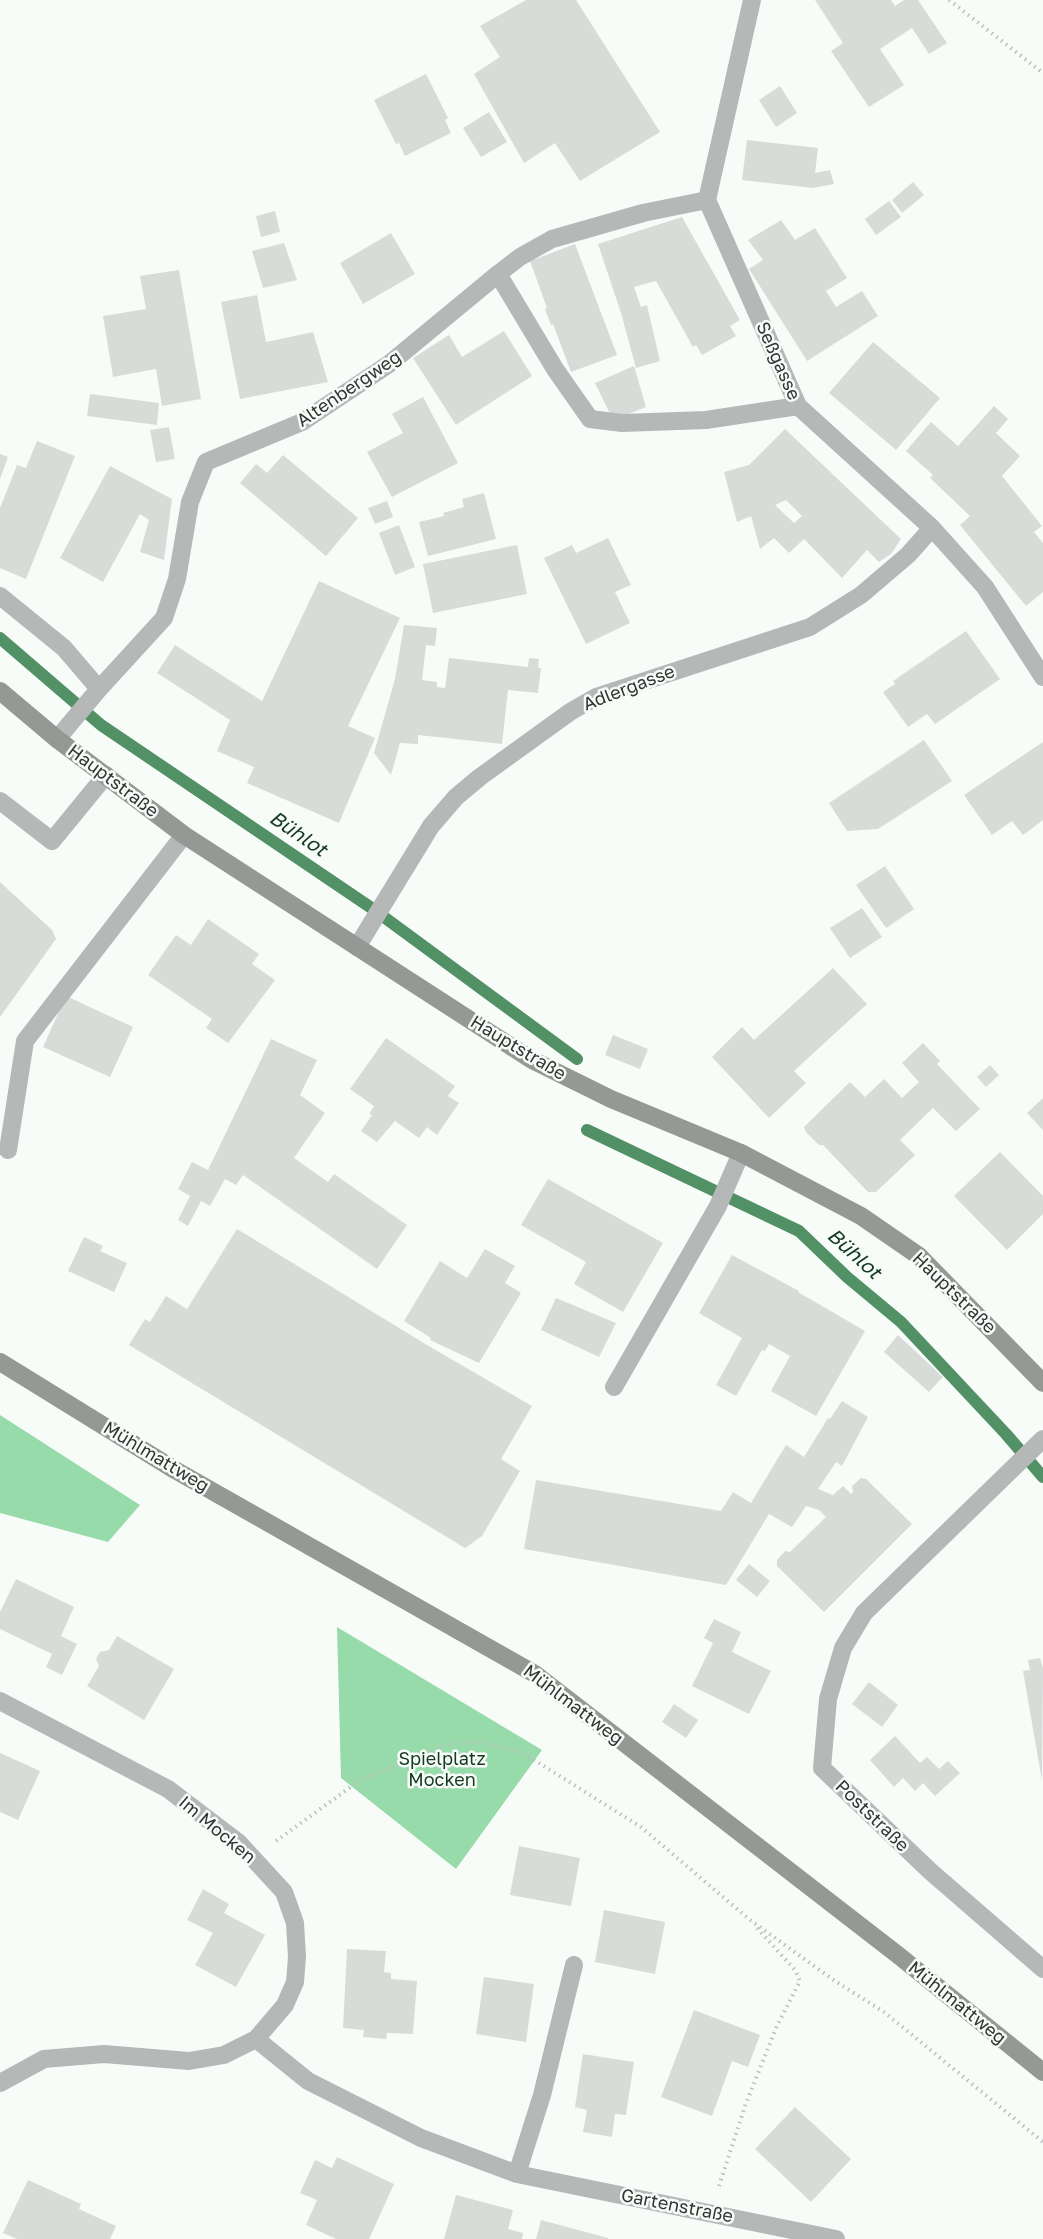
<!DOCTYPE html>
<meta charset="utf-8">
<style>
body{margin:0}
canvas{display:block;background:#f8fcf9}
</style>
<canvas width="1043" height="2239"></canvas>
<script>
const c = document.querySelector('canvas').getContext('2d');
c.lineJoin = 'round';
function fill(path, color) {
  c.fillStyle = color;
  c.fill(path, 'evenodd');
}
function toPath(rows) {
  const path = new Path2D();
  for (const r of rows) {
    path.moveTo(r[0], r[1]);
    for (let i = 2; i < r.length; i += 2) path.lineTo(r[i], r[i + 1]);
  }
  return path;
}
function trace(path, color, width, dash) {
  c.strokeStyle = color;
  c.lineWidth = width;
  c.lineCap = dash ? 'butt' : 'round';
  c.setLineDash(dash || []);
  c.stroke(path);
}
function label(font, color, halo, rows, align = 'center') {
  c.font = font + ' "Golos Text",sans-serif';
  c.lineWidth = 5;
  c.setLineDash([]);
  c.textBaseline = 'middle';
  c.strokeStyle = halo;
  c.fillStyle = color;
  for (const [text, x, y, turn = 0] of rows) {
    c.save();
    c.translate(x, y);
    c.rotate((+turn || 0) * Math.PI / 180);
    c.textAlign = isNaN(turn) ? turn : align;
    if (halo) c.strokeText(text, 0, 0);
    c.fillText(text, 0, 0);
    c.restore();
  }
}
const green = toPath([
 [0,1415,140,1505,108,1542,0,1513],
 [337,1627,542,1750,456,1869,341,1778]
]);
const stream = toPath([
 [0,638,101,725,373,909,577,1059],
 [587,1130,799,1231,847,1277,901,1322,1006,1434,1043,1477]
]);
const building = toPath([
 [526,0,576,0,660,132,580,181,555,143,524,163,474,74,500,57,480,26],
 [815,0,891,0,895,6,904,0,918,0,947,43,929,54,912,28,880,49,904,85,869,107,831,51,843,43],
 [426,74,448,118,445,120,451,133,405,156,399,143,396,144,374,100],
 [780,86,797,113,776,127,759,100],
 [489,112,507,142,481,157,463,128],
 [747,140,818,148,815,173,830,170,834,184,813,188,742,180],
 [913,182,924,195,902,213,892,200],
 [889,201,901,217,876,235,865,219],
 [275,211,280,232,261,237,256,216],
 [682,217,740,320,730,326,736,336,702,355,696,345,693,347,656,281,634,287,641,307,647,305,660,361,636,368,621,313,598,244],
 [781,220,795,240,815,228,847,278,826,291,836,307,862,291,878,316,807,361,749,269,763,260,748,240],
 [391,233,415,274,363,304,340,263],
 [284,243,297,280,263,288,252,251],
 [575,244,617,355,571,372,553,324,551,325,545,309,547,308,530,261],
 [179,270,201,399,162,406,156,369,113,377,103,316,146,309,140,276],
 [257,295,266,342,313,332,328,382,240,399,221,302],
 [504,331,532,376,456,425,413,358,449,335,462,357],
 [873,342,940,398,896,450,829,393],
 [634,366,646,407,613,420,595,383],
 [90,394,159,403,157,425,87,416],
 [423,397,458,463,392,497,367,452,403,433,392,414],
 [994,406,1008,419,996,433,1020,456,1002,476,1042,526,1034,532,1043,543,1043,592,1026,606,960,525,970,516,930,478,933,475,906,451,931,422,958,446],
 [169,427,175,459,156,462,150,430],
 [785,429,901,539,891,554,879,562,867,550,842,578,804,539,789,553,774,538,760,549,751,516,737,522,724,472,749,465],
 [786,500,802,516,794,523,775,505],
 [37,441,75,456,26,579,0,568,0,508,17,465,26,468],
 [0,454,8,457,0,479],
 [283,455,358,518,326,556,240,483,256,464,267,473],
 [110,466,172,499,164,560,140,552,149,520,140,514,103,582,60,558],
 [484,493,496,539,428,556,419,522,444,516,443,513,464,507,462,499],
 [387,501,393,517,375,524,368,508],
 [399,525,415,567,395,575,379,533],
 [608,538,631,585,615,592,630,623,586,644,544,558,572,545,576,553],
 [517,545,527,594,433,613,423,564],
 [319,581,400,618,348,726,375,738,339,823,247,783,254,767,217,751,230,720,157,673,175,645,262,701],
 [404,625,437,628,435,646,426,645,422,680,437,682,437,687,445,688,449,658,528,667,529,658,539,659,538,668,541,668,538,693,508,690,502,744,418,735,418,744,400,743,391,775,374,753,395,679],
 [966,631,1000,679,935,724,927,714,908,727,883,692,895,684,893,681],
 [924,740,952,781,878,829,847,831,829,803],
 [1043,742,1043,820,1023,835,1012,821,992,835,964,795],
 [885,866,914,909,886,928,856,885],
 [0,882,52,930,56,939,0,1017],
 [862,908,882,937,850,958,830,928],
 [208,919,259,954,252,964,275,980,228,1043,206,1028,212,1019,148,975,176,935,191,945],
 [833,968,867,1004,794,1071,806,1083,769,1118,712,1057,742,1027,754,1040],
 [66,996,133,1027,110,1077,43,1047],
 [613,1035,648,1049,640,1069,605,1055],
 [386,1038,455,1086,448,1096,459,1103,437,1135,427,1127,419,1138,395,1121,377,1142,361,1131,372,1115,369,1114,374,1106,350,1089],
 [271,1039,317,1060,300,1095,325,1113,294,1158,328,1182,334,1174,407,1225,377,1269,243,1175,236,1185,225,1179,210,1206,201,1201,188,1226,178,1220,190,1196,178,1189,192,1162,208,1170],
 [923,1043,940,1061,937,1064,980,1109,956,1131,933,1108,900,1140,915,1155,876,1192,868,1192,823,1145,819,1145,806,1132,804,1127,850,1082,865,1097,884,1079,902,1098,919,1082,902,1063],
 [990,1065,999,1075,986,1087,977,1077],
 [1043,1098,1043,1130,1027,1113],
 [1000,1152,1043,1196,1043,1214,1007,1250,954,1196],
 [548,1179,663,1243,623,1312,574,1284,586,1262,521,1225],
 [237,1229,427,1345,532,1406,501,1459,520,1471,482,1536,465,1548,129,1345,145,1319,150,1322,166,1296,187,1309],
 [84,1237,103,1246,100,1251,127,1263,114,1292,68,1271],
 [485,1249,515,1266,505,1283,521,1293,479,1363,430,1340,431,1338,404,1321,440,1261,467,1278],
 [732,1255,799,1291,798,1292,865,1331,816,1416,771,1391,790,1356,769,1344,765,1351,762,1350,736,1396,716,1385,742,1338,699,1313],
 [556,1298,616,1323,599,1357,541,1330],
 [898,1335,943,1377,929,1392,884,1352],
 [842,1401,868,1417,842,1466,836,1462,818,1489,833,1495,843,1486,851,1494,853,1492,852,1486,861,1478,866,1479,912,1524,824,1612,777,1566,777,1560,785,1551,790,1552,826,1517,819,1510,806,1506,792,1527,769,1514,726,1585,524,1549,536,1480,721,1511,733,1492,751,1503,786,1445,804,1457,828,1418,830,1419],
 [749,1564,770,1581,757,1597,736,1580],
 [16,1579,74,1607,61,1636,77,1644,62,1675,46,1667,52,1654,0,1629,0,1612],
 [714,1619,741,1632,732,1652,771,1671,749,1714,692,1686,713,1643,704,1638],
 [117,1636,174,1669,144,1720,87,1686,99,1666,96,1659,100,1652,109,1650],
 [1040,1658,1043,1668,1042,1781,1023,1671,1030,1670,1028,1660],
 [869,1682,898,1705,882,1727,852,1704],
 [674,1704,698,1720,686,1738,662,1722],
 [895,1736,920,1763,927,1757,939,1769,948,1761,960,1773,935,1796,923,1783,915,1791,903,1778,894,1787,870,1760],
 [0,1753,40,1771,18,1820,0,1812],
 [519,1846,580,1858,571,1906,510,1895],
 [203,1889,229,1904,224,1913,265,1935,236,1987,195,1965,213,1933,187,1920],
 [604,1910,665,1922,655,1974,595,1962],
 [347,1949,386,1951,384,1972,391,1973,391,1979,417,1981,413,2034,387,2033,386,2039,363,2037,364,2030,343,2028],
 [484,1977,534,1984,526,2042,476,2034],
 [694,2010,760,2035,748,2067,732,2061,712,2116,661,2097],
 [583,2054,634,2062,626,2115,615,2114,612,2137,583,2132,587,2110,575,2107],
 [795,2107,851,2159,811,2202,755,2149],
 [337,2157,394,2184,369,2239,336,2239,306,2225,317,2200,300,2193,315,2160,332,2168],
 [28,2180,81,2204,79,2209,116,2226,110,2239,17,2239,3,2233],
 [456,2195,513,2210,508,2229,523,2233,522,2239,444,2239],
 [541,2220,608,2238,608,2239,536,2239]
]);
const path = toPath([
 [949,0,1043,73],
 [276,1841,359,1781,450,1743,482,1742,523,1753,641,1827,750,1920,835,1981,884,2012,1043,2142],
 [719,2186,745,2106,776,2028,800,1981,795,1970,757,1928]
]);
const lane = toPath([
 [498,274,555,369,590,419,622,423,706,420,798,406],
 [0,801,52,841,106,775],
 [357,947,431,826,456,797,480,777,570,712,596,697,810,627,861,595,908,555,932,528],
 [8,1150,25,1041,184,835],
 [614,1387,718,1206,741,1153]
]);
const street = toPath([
 [752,0,707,200,798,406,932,528,985,587,1043,677],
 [0,596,64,648,99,689],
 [57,739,99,689,164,618,177,579,190,502,206,462,302,422,389,364,498,274,520,257,552,239,643,213,707,200],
 [1043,1439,864,1613,843,1648,828,1699,822,1768,930,1871,1043,1969],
 [0,1701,168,1789,239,1843,284,1892,295,1923,297,1957,295,1982,285,2005,256,2039,224,2055,189,2061,104,2054,44,2059,0,2083],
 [256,2039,308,2081,421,2138,517,2174,836,2239],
 [517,2174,542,2095,574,1965]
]);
const secondary = toPath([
 [0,691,57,739,184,835,532,1060,611,1099,741,1153,861,1216,919,1256,1043,1383],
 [0,1362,175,1470,535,1674,898,1955,1043,2072]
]);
const streetNames = [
 ["Seßgasse",778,361,66],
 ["Altenbergweg",349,389,-34],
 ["Adlergasse",629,688,-21],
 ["Hauptstraße",113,781,37],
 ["Hauptstraße",518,1048,31],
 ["Hauptstraße",954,1293,44],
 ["Mühlmattweg",156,1457,31],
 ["Mühlmattweg",573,1705,37],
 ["Poststraße",872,1816,44],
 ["Im Mocken",217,1830,40],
 ["Mühlmattweg",957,2003,39],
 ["Gartenstraße",677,2206,11]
];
const parkNames = [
 ["Spielplatz",442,1759],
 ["Mocken",442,1780]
];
const waterNames = [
 ["Bühlot",298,834,34],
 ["Bühlot",854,1254,42]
];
fill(green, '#98dbaa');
trace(stream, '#529065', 12);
fill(building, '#d8dcd9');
trace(path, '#bcbfbc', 4, [1.5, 4.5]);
trace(lane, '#b6b8b7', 18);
trace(street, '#b6b8b7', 18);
trace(secondary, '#959895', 18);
label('18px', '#333533', '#f8fcf9', streetNames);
label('18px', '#153a21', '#f8fcf9', parkNames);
label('italic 20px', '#143920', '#f8fcf9', waterNames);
</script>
